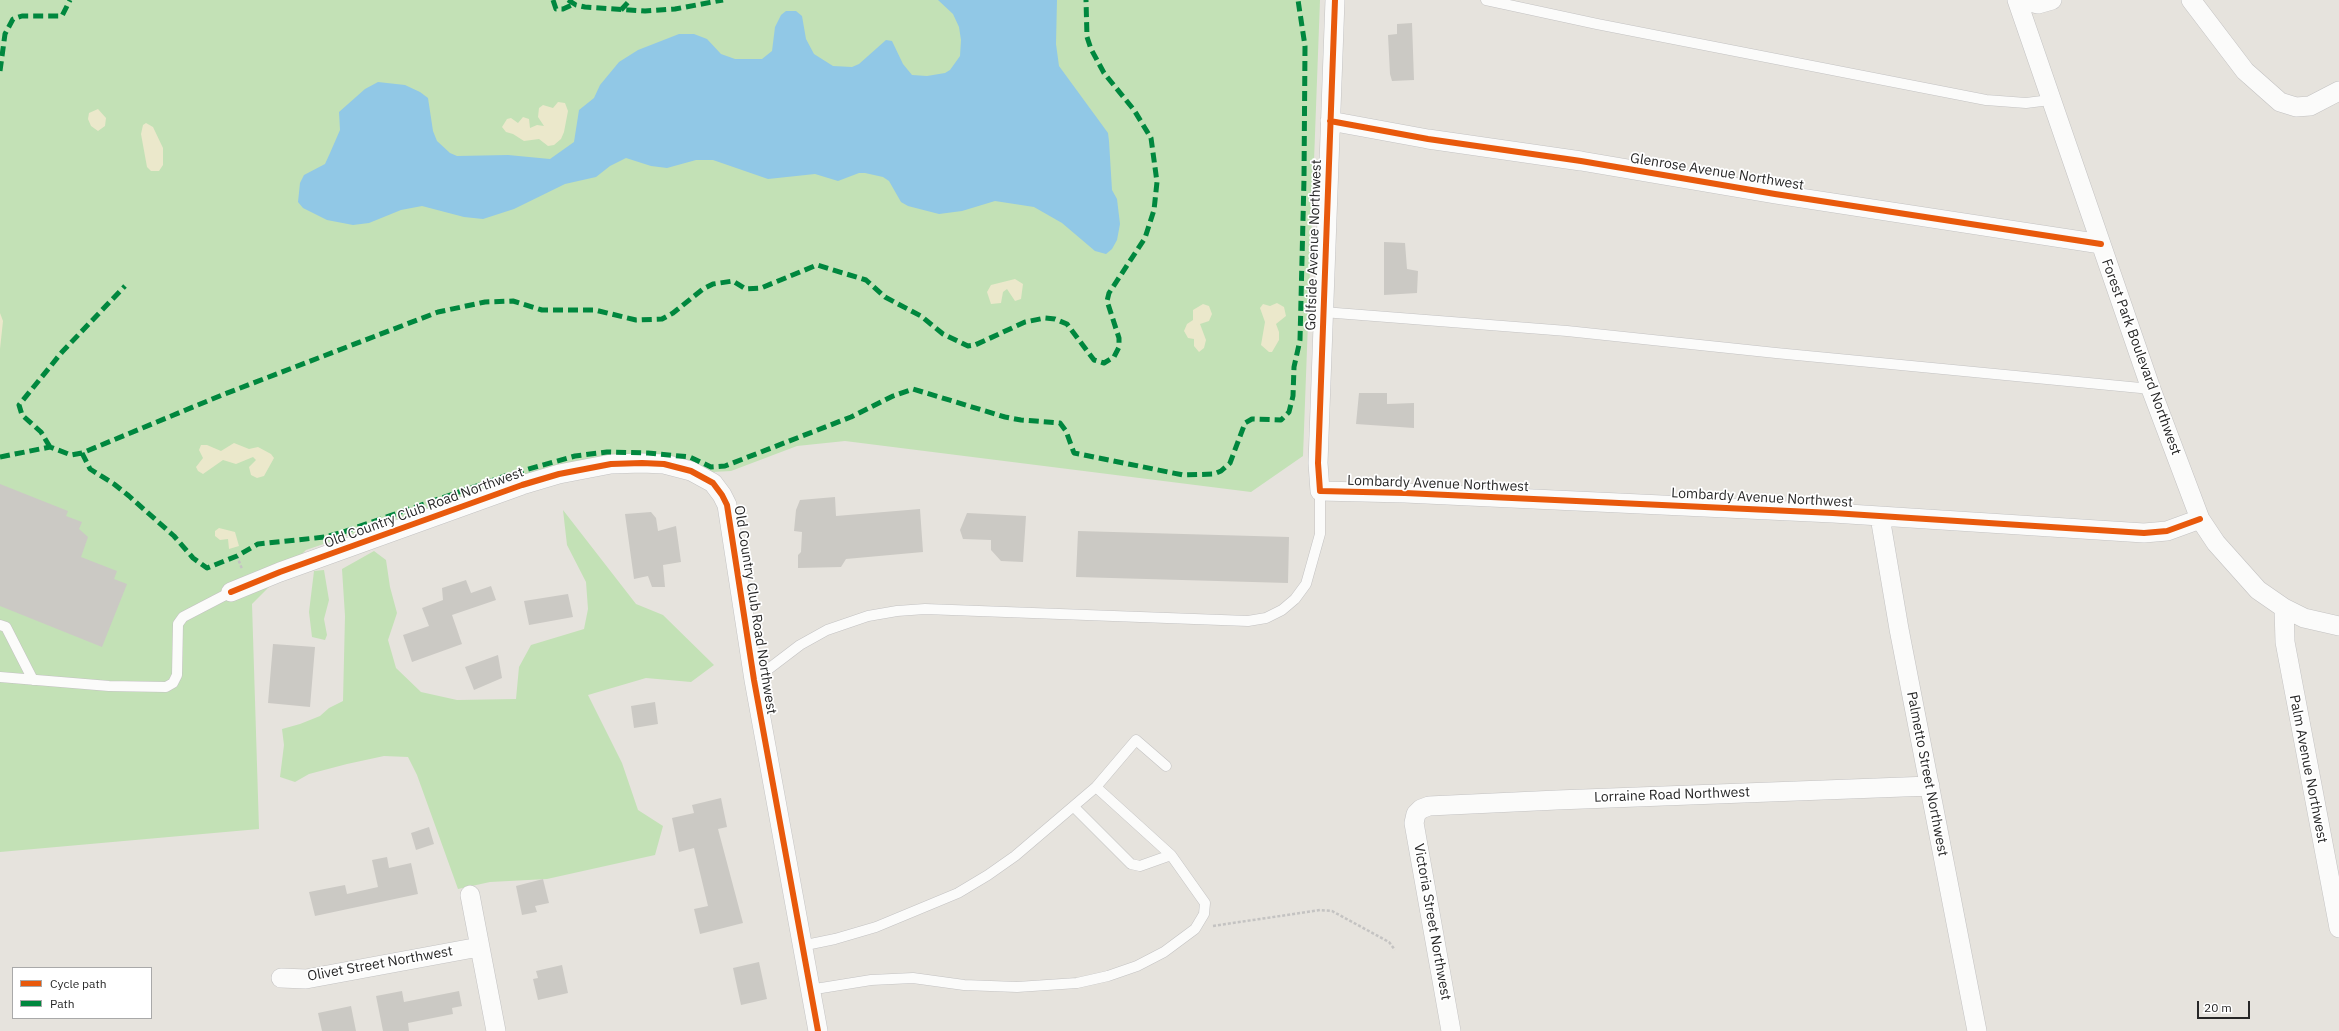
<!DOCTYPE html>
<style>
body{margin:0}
#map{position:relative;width:2339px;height:1031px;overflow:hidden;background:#e6e3dd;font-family:"IBM Plex Sans",sans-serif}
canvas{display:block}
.legend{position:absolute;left:12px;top:967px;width:140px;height:52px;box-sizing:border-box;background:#fff;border:1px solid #a9a9a9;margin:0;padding:5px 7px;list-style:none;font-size:12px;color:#272727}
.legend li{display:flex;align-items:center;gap:8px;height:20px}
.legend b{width:20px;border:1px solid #a9a9a9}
.scale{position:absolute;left:2197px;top:1001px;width:53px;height:18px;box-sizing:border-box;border:2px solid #272727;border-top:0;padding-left:5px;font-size:12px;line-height:14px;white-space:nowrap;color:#272727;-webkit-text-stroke:3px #fff;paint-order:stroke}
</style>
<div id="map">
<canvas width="2339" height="1031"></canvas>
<ul class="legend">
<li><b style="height:5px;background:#e8590c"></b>Cycle path</li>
<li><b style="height:5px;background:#00873e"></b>Path</li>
</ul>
<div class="scale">20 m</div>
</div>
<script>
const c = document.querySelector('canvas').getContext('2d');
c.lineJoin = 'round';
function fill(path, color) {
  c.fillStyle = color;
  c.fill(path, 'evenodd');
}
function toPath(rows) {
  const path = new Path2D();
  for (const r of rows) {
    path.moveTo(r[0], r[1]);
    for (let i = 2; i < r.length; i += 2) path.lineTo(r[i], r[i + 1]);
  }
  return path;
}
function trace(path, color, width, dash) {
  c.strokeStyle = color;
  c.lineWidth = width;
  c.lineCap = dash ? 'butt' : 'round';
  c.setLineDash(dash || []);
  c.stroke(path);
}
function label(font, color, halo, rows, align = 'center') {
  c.font = font + ' "IBM Plex Sans",sans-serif';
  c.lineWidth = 3.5;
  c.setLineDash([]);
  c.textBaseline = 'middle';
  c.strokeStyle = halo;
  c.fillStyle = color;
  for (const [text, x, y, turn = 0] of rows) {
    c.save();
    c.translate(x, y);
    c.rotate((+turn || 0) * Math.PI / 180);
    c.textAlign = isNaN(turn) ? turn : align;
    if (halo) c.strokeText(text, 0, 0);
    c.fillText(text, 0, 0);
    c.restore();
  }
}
const green = toPath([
 [0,0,1320,0,1303,456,1251,492,845,441,797,446,731,471,712,472,685,462,525,475,306,550,252,604,259,829,0,852],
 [563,510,636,604,663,615,714,665,691,682,646,678,588,695,622,763,638,810,663,826,655,855,547,879,490,882,458,889,417,775,408,757,384,756,347,764,309,774,295,782,280,777,284,745,282,729,300,724,320,716,329,708,343,701,345,616,342,569,374,551,386,560,390,587,397,613,388,640,396,668,421,692,457,700,516,699,519,667,531,645,584,629,588,609,586,582,567,545],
 [324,570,329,600,324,619,327,635,325,640,312,637,309,612,314,571]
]);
const sand = toPath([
 [558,102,565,103,568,111,564,132,561,139,554,145,548,146,539,139,524,141,513,134,506,132,502,127,507,119,511,118,518,123,523,117,529,119,530,128,537,125,544,126,538,117,539,108,543,105,553,108],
 [98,109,106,118,105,126,98,131,91,126,88,119,89,113],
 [146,123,153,127,163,148,163,165,159,171,151,171,147,167,141,134,143,125],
 [1015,279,1023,284,1021,299,1015,301,1007,289,1003,292,1001,303,991,304,987,292,991,285],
 [1277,303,1284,307,1286,316,1276,324,1279,332,1279,340,1272,352,1269,352,1261,345,1265,322,1260,308,1263,304,1270,306],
 [1203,304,1209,306,1212,314,1209,321,1200,324,1206,340,1204,348,1199,352,1194,346,1194,339,1188,338,1184,331,1187,324,1193,320,1193,310],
 [0,313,3,321,0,349],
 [234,443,249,449,258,447,271,454,274,458,264,476,257,478,251,475,249,467,256,460,253,457,236,464,223,460,203,474,198,471,196,467,203,458,199,450,201,445,207,445,221,451],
 [219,528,235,532,239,546,229,549,228,539,220,540,215,536,215,531]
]);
const water = toPath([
 [938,0,1057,0,1056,44,1059,66,1108,133,1109,141,1112,190,1117,199,1120,224,1117,240,1112,249,1106,254,1095,251,1062,223,1034,207,995,201,962,211,939,214,908,206,901,202,889,181,883,177,865,173,859,173,838,181,815,174,768,179,713,160,696,160,667,168,651,166,626,158,610,166,596,177,565,184,514,209,483,219,464,217,422,206,401,210,369,223,353,225,327,220,303,208,298,202,300,183,304,175,325,164,330,153,340,130,339,112,365,89,378,82,405,85,420,92,428,98,433,131,437,141,450,153,457,156,508,155,550,159,574,142,579,110,594,98,600,85,619,62,638,50,679,34,694,34,707,39,721,54,735,59,762,59,772,51,775,27,781,15,786,11,796,11,802,16,806,39,814,54,833,66,852,67,859,64,886,40,892,41,903,64,912,75,927,76,945,73,950,70,960,56,961,40,959,27,953,14]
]);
const building = toPath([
 [1412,23,1414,80,1392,81,1390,74,1388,35,1397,34,1397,24],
 [1384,242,1405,243,1407,269,1418,271,1417,293,1384,295],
 [1359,393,1387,393,1387,404,1414,403,1414,428,1356,424],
 [0,484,68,511,66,516,82,522,79,529,88,537,81,557,117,571,114,579,127,584,102,647,0,606],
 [835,497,836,516,920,509,923,552,846,559,841,567,798,568,798,555,801,552,802,532,794,531,796,510,800,500],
 [651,512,656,518,658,531,676,526,681,562,663,565,665,587,652,587,648,576,634,579,625,514],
 [967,513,1026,516,1023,562,1001,561,991,550,991,540,963,539,960,530],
 [1078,531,1289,537,1288,583,1076,577],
 [466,580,471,593,491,586,496,600,452,615,462,644,412,662,403,635,429,626,422,608,443,600,442,588],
 [568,594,573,617,529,625,524,601],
 [273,644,315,647,310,707,268,703],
 [498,655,502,678,474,690,465,667],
 [655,702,658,724,634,728,631,706],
 [721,798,727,827,718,829,743,923,700,934,694,909,708,906,694,848,679,852,672,818,694,813,692,805],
 [429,827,434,844,416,850,411,833],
 [387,857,389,868,411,863,418,894,315,916,309,892,345,885,347,894,378,887,372,860],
 [543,879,549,903,535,906,537,912,522,915,516,886],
 [759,962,767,999,741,1005,733,968],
 [562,965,568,993,538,1000,533,979,538,978,536,971],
 [402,991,404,1002,459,991,462,1006,452,1008,453,1014,408,1023,409,1031,383,1031,376,996],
 [351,1006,356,1031,322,1031,318,1013]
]);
const path = toPath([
 [237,556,242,569],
 [1213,926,1320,910,1332,911,1389,942,1395,950]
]);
const lane = toPath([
 [1486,0,1597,24,1986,100,2026,103,2050,100],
 [1323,312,1567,331,1776,353,2151,389],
 [0,625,6,627,33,680],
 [0,677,109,686,166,687,173,683,177,675,178,624,183,617,231,592],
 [754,680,800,645,827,630,868,616,897,611,925,609,1248,621,1266,618,1282,610,1295,599,1306,584,1320,534,1320,491],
 [1074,807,1131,864,1140,866,1171,855],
 [801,946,835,939,876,927,958,893,988,875,1015,856,1096,787,1136,740,1166,766],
 [809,990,871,980,913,978,964,985,1017,987,1077,983,1108,976,1137,966,1164,952,1195,929,1204,914,1205,903,1171,855,1096,787]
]);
const street = toPath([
 [1335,0,1318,463,1320,491,1405,493,1833,513,2144,533,2167,531,2200,519],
 [2017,0,2151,389,2200,519,2216,543,2258,590,2284,608,2304,618,2339,626],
 [2022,0,2038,4,2052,0],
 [2191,0,2245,71,2280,102,2296,107,2310,106,2339,91],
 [1330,121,1428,139,1581,161,1775,194,2101,244],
 [1880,517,1899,629,1977,1031],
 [231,592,280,572,522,485,559,474,611,464,642,463,664,464,691,471,713,483,722,495,727,505,754,680,818,1031],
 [2284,608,2285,642,2339,928],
 [470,895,496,1031],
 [281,978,306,979,479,947],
 [1451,1031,1414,823,1416,814,1421,809,1429,806,1557,800,1930,786]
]);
const quiet = toPath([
 [553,0,556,9,563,9,574,4],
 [568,0,576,5,585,7,645,11,675,9,723,0],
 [621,10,630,0],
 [0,71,5,34,13,19,22,16,62,16,70,0],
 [50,447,41,432,22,415,19,405,62,352,125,286],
 [82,453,90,469,114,484,129,496,174,536,193,558,207,568,237,556,258,544,325,537,343,532,511,474,575,456,607,452,648,453,690,457,711,467,725,466,851,417,893,396,913,389,1005,417,1021,420,1060,423,1066,431,1074,453,1183,475,1214,474,1221,471,1230,463,1245,423,1252,419,1281,420,1289,412,1293,396,1294,367,1300,340,1304,179,1305,46,1298,0],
 [0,457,50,447,71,455,82,453,222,395,438,312,485,302,513,301,542,310,595,310,636,320,662,319,673,313,703,289,713,284,733,281,746,289,761,288,817,265,866,280,885,297,921,316,943,334,968,346,975,345,1025,322,1045,318,1055,319,1067,324,1094,360,1104,363,1114,357,1119,347,1119,338,1107,301,1109,293,1145,238,1154,210,1157,182,1151,138,1134,110,1104,73,1091,49,1087,37,1086,0]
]);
const cycleway = toPath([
 [1335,0,1318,463,1320,491,1405,493,1833,513,2144,533,2167,531,2200,519],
 [1330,121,1428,139,1581,161,1775,194,2101,244],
 [231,592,280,572,522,485,559,474,611,464,642,463,664,464,691,471,713,483,722,495,727,505,754,680,818,1031]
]);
const streetNames = [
 ["Glenrose Avenue Northwest",1717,172,9],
 ["Golfside Avenue Northwest",1314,245,-88],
 ["Forest Park Boulevard Northwest",2141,357,70],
 ["Lombardy Avenue Northwest",1438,484,2],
 ["Lombardy Avenue Northwest",1762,498,3],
 ["Old Country Club Road Northwest",424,508,-20],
 ["Old Country Club Road Northwest",755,610,81],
 ["Palm Avenue Northwest",2308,769,79],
 ["Palmetto Street Northwest",1927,774,79],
 ["Lorraine Road Northwest",1672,795,-2],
 ["Victoria Street Northwest",1432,922,80],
 ["Olivet Street Northwest",380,964,-10]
];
fill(green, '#c3e1b6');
fill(sand, '#ebe8cb');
fill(water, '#91c8e6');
fill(building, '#cbc9c4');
trace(lane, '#c3c2c2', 11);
trace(street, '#c3c2c2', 20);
trace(path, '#c4c3c2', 2.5, [3, 2]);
trace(lane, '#fbfbfa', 10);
trace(street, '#fbfbfa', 19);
trace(quiet, '#00873e', 5, [10, 5]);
trace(cycleway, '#e8590c', 6);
label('14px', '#272727', '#fff', streetNames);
</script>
